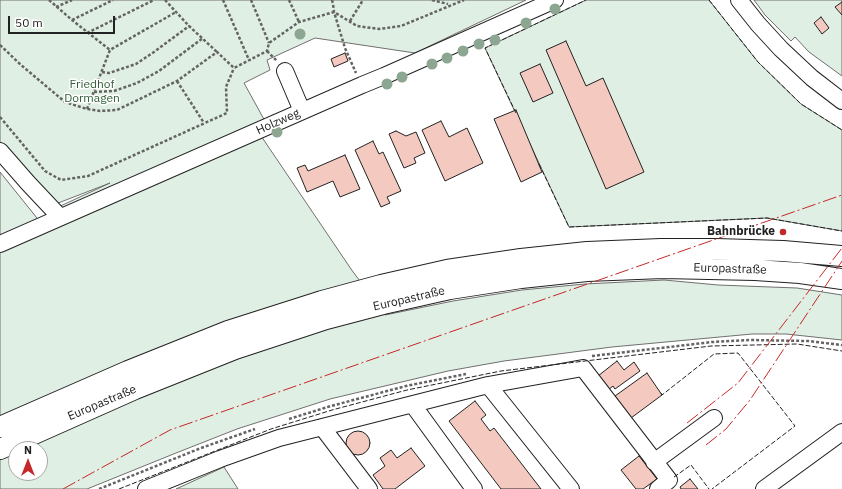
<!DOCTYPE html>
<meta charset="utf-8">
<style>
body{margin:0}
#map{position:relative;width:842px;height:489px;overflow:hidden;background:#fff;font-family:"IBM Plex Sans",sans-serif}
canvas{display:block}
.north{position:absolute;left:8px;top:441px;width:40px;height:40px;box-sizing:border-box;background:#fff;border:1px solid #a7a7a7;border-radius:50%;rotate:0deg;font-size:11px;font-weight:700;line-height:16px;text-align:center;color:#222}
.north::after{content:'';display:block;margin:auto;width:14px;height:18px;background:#c62828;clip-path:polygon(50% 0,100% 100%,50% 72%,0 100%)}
.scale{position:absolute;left:8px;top:16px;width:107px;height:18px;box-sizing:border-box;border:2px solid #222;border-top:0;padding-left:5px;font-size:12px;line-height:14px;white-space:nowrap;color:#222;-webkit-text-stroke:3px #fff;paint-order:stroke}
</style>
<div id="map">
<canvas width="842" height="489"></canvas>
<div class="north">N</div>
<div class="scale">50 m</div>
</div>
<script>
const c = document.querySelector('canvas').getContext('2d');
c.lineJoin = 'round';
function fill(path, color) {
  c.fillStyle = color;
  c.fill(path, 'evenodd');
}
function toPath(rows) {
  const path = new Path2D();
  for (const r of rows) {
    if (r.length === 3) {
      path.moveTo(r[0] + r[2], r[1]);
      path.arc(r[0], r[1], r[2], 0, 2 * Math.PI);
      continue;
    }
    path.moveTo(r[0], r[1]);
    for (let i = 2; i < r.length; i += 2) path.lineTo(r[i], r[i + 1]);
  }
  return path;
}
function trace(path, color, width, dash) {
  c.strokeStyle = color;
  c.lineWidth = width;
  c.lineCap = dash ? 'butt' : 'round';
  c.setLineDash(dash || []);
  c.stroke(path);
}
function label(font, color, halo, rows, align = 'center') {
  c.font = font + ' "IBM Plex Sans",sans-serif';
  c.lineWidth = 3;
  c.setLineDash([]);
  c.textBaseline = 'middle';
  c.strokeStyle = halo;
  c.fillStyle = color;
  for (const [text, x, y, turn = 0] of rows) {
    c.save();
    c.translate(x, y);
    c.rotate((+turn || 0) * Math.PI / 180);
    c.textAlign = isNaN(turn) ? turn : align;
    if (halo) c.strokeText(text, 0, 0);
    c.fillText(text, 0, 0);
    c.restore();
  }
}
const green = toPath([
 [0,0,526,0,415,53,315,38,267,60,270,70,244,83,266,123,255,127,351,269,385,315,453,301,522,290,585,284,664,280,718,285,797,288,842,295,842,340,786,334,752,334,612,347,504,361,448,371,330,399,237,429,176,453,87,489,0,489,0,172,41,223,54,209,110,183,53,205,0,143,0,0],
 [16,449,40,449,40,473,16,473,16,449],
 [586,0,709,0,758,62,801,104,842,130,842,231,767,218,569,227,485,48,586,0],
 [754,0,842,0,842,76,809,52,795,37,791,41,765,15,754,0],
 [224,467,238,489,176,489,224,467]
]);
const building = toPath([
 [842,2,842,15,835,7,842,2],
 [821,17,829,28,822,34,814,23,821,17],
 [566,41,586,86,603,78,644,172,606,189,546,50,566,41],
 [345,53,348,61,334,67,331,59,345,53],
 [540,64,553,93,533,102,520,73,540,64],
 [516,110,542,172,521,182,494,119,516,110],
 [441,121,449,137,467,128,483,163,445,181,422,130,441,121],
 [396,131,406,136,416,132,425,153,414,158,416,163,404,168,389,134,396,131],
 [373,141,379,154,383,152,401,191,387,197,390,203,381,207,355,150,373,141],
 [345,155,360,189,340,197,333,181,307,192,297,168,305,165,308,171,345,155],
 [617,361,624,370,634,362,640,371,615,389,613,386,608,390,598,376,617,361],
 [647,373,662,395,631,418,615,396,647,373],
 [475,401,486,415,481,419,490,431,494,428,541,489,501,489,449,421,475,401],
 [358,443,12],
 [411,448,425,466,395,489,383,489,373,475,385,466,380,458,391,450,397,458,411,448],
 [639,456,657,479,643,489,636,489,621,470,639,456],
 [690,479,698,489,681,489,680,487,690,479]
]);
const path = toPath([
 [49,0,72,20,110,50],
 [165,0,189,26,217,52],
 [223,0,249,60],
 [251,0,269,43],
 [289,0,299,22],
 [332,0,333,4,334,12,345,48,356,73],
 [432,0,448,4],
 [56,7,72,0],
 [72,20,113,0],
 [350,21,363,0],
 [87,33,154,0],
 [0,45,21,65,65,102,87,109,100,111,117,110,177,81,217,52,234,68,267,51,269,43,299,22,334,12,357,26,379,29,401,26,464,0],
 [267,51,277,61],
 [102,72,109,73,136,64,154,52,189,26],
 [177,81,204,123],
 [94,92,114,91,137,83,159,71,203,38],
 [87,109,110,50,176,12],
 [0,117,45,171,61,180,88,176,227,113,226,87,234,68],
 [592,356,712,342,749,340,808,341,842,345],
 [289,419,331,406,406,386,466,374],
 [99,489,201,448,255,429]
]);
const minor = toPath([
 [739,0,758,24,781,49,812,78,842,101],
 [285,71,302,111],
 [0,151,28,183,60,217],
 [0,244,362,85,384,76,555,0],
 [488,385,571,489],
 [413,405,474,489],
 [322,427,369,489],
 [654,462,714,418],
 [146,489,220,459,279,438,488,385,583,368,669,480,658,489],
 [764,489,842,432]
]);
const major = toPath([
 [0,427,128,371,228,331,322,301,381,285,447,270,521,259,587,252,661,249,716,249,783,251,842,256],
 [0,449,135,389,235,349,326,319,383,304,450,289,521,278,587,271,663,268,755,270,800,273,842,279]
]);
const fence = toPath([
 [709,0,758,62,801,104,842,130],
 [516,113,485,48,586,0],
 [539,164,569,227,767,218,842,231],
 [661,393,662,395,714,354,738,353,795,426,712,489],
 [674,477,691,465,709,489],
 [119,489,271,429,332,410,407,390,501,371,711,346,797,344,842,351]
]);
const power = toPath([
 [687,423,738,383,842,248],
 [706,445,726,429,750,400,842,261],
 [63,489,170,430,842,195]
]);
const trees = [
 [555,9],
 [526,23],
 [300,34],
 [495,40],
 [479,44],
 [463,51],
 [447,58],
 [432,64],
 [402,77],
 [387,84],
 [277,132]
];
const markers = [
 [783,232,4,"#c62828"]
];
const parkNames = [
 ["Friedhof",92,85],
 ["Dormagen",92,99]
];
const streetNames = [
 ["Holzweg",278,122,-24],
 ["Europastraße",730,269,2],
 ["Europastraße",409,299,-13],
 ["Europastraße",102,403,-23]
];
const poiNames = [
 ["Bahnbrücke",775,232]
];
fill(green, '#e0efe3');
trace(green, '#6f6f6f', 1);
fill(building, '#f3c9c0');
trace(building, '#222', 1);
trace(minor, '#222', 18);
trace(major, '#222', 22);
trace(path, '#646464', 2.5, [3, 2]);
trace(minor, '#fff', 16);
trace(major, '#fff', 20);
trace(fence, '#222', 1, [5, 2]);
trace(power, '#c62828', 1, [14, 3, 2, 3]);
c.fillStyle = '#8da692';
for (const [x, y] of trees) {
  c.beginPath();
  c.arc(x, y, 5.5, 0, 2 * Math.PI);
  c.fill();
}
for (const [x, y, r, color] of markers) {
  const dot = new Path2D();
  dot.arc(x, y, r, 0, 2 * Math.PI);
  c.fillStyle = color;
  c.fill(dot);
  trace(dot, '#fff', 1.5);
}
label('12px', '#2f5e38', '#fff', parkNames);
label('12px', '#222', '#fff', streetNames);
label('bold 12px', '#222', '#fff', poiNames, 'right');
</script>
